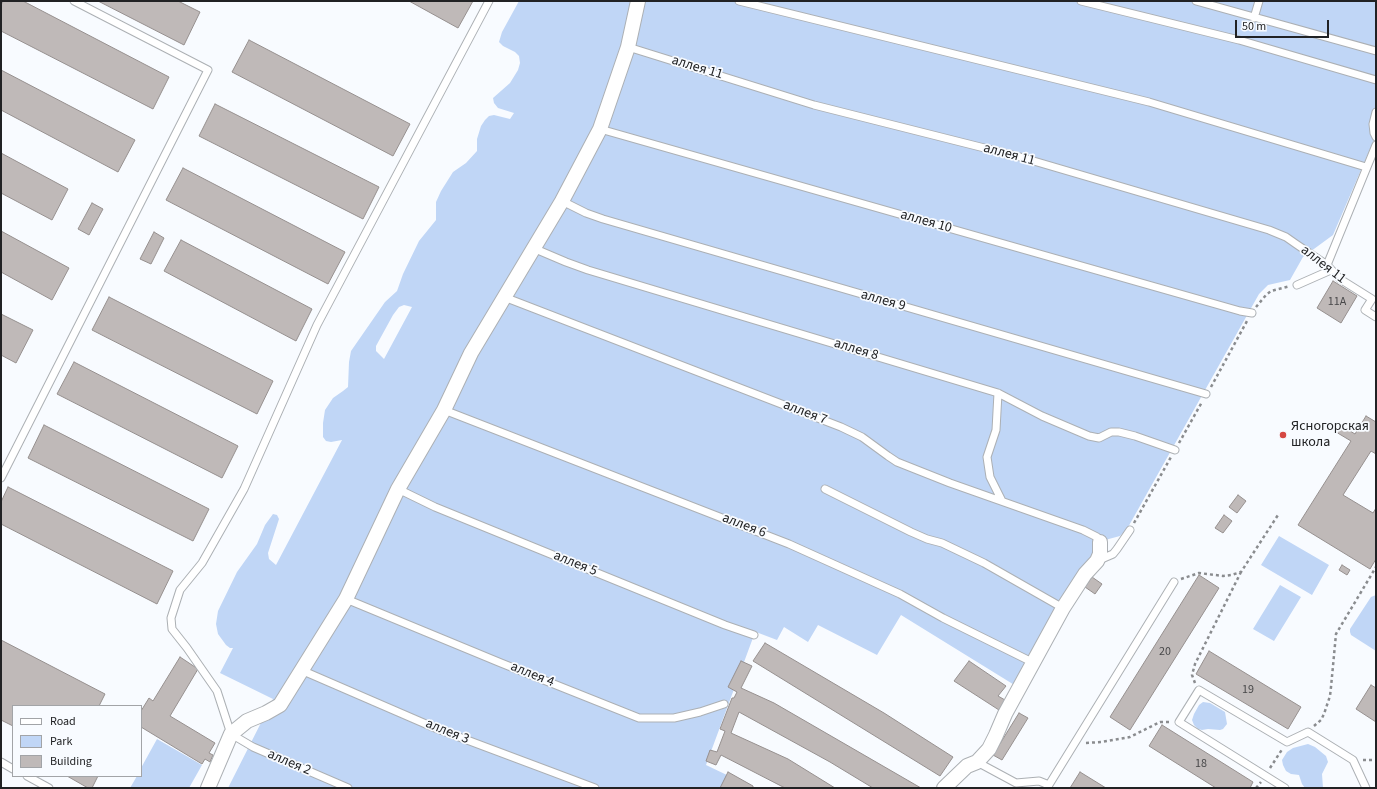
<!DOCTYPE html>
<meta charset="utf-8">
<style>
body{margin:0}
#map{position:relative;width:1377px;height:789px;overflow:hidden;background:#f8fbff;font-family:"Source Sans 3",sans-serif}
canvas{display:block}
.frame{position:absolute;inset:0;border:2px solid #212224;pointer-events:none}
.legend{position:absolute;left:12px;top:705px;width:130px;height:72px;box-sizing:border-box;background:#f8fbff;border:1px solid #a2a4a7;margin:0;padding:5px 7px;list-style:none;font-size:12px;color:#212224}
.legend li{display:flex;align-items:center;gap:8px;height:20px}
.legend b{width:20px;border:1px solid #a2a4a7}
.scale{position:absolute;left:1235px;top:20px;width:94px;height:18px;box-sizing:border-box;border:2px solid #212224;border-top:0;padding-left:5px;font-size:12px;line-height:14px;white-space:nowrap;color:#212224;-webkit-text-stroke:3px #f8fbff;paint-order:stroke}
</style>
<div id="map">
<canvas width="1377" height="789"></canvas>
<div class="frame"></div>
<ul class="legend">
<li><b style="height:5px;background:#fff"></b>Road</li>
<li><b style="height:11px;background:#c0d6f6"></b>Park</li>
<li><b style="height:11px;background:#bfb9b8"></b>Building</li>
</ul>
<div class="scale">50 m</div>
</div>
<script>
const c = document.querySelector('canvas').getContext('2d');
c.lineJoin = 'round';
function fill(path, color) {
  c.fillStyle = color;
  c.fill(path, 'evenodd');
}
function toPath(rows) {
  const path = new Path2D();
  for (const r of rows) {
    path.moveTo(r[0], r[1]);
    for (let i = 2; i < r.length; i += 2) path.lineTo(r[i], r[i + 1]);
  }
  return path;
}
function trace(path, color, width, dash) {
  c.strokeStyle = color;
  c.lineWidth = width;
  c.lineCap = dash ? 'butt' : 'round';
  c.setLineDash(dash || []);
  c.stroke(path);
}
function label(font, color, halo, rows, align = 'center') {
  c.font = font + ' "Source Sans 3",sans-serif';
  c.lineWidth = 3.5;
  c.setLineDash([]);
  c.textBaseline = 'middle';
  c.strokeStyle = halo;
  c.fillStyle = color;
  for (const [text, x, y, turn = 0] of rows) {
    c.save();
    c.translate(x, y);
    c.rotate((+turn || 0) * Math.PI / 180);
    c.textAlign = isNaN(turn) ? turn : align;
    if (halo) c.strokeText(text, 0, 0);
    c.fillText(text, 0, 0);
    c.restore();
  }
}
const green = toPath([
 [519,1,1376,1,1376,135,1333,235,1303,257,1290,280,1268,285,1259,294,1127,529,1120,536,1105,540,1016,686,901,615,877,655,818,625,808,642,784,627,777,640,756,632,754,635,706,765,729,776,723,788,228,788,273,699,220,673,233,648,230,648,226,645,218,634,216,624,218,611,237,572,257,544,265,525,273,514,277,515,279,519,268,553,269,559,276,565,342,440,331,442,326,441,323,437,323,423,325,410,333,398,343,391,348,387,349,362,351,351,385,302,397,291,403,274,419,241,436,220,436,202,441,191,453,172,466,163,477,151,477,139,481,126,485,120,489,116,494,115,510,119,514,113,498,108,494,103,493,98,510,83,518,70,520,63,519,56,515,52,503,46,499,42,502,32],
 [404,305,412,307,384,359,376,351,376,346,393,315,399,307],
 [1279,536,1329,565,1312,595,1261,565],
 [1280,585,1301,597,1274,641,1253,629],
 [1376,595,1376,651,1351,635,1350,632,1350,629,1371,597],
 [1203,702,1210,703,1225,712,1227,724,1223,729,1220,730,1208,729,1202,730,1198,729,1194,725,1192,720,1194,714,1199,705],
 [157,739,202,765,189,788,130,788,137,776,141,776,141,768],
 [1308,744,1315,747,1326,756,1328,762,1322,774,1323,788,1305,788,1302,784,1299,775,1291,774,1286,771,1283,765,1282,760,1287,752,1293,748]
]);
const building = toPath([
 [3,1,23,1,169,77,153,109,1,31,1,5,3,1],
 [98,1,178,1,200,12,184,45,98,1],
 [409,1,473,1,458,28,409,1],
 [249,40,410,124,393,156,232,72,249,40],
 [1,70,135,140,118,172,1,110,1,70],
 [215,104,379,187,363,219,199,136,215,104],
 [1,153,68,189,52,220,1,193,1,153],
 [183,168,345,252,328,284,166,200,183,168],
 [92,203,103,209,89,235,78,229,92,203],
 [1,231,69,268,52,300,1,272,1,231],
 [154,232,164,238,151,264,140,259,154,232],
 [181,240,312,309,296,341,164,271,181,240],
 [1333,281,1357,296,1341,323,1317,308,1333,281],
 [109,297,273,381,257,414,92,330,109,297],
 [1,314,33,330,16,363,1,355,1,314],
 [74,362,238,446,222,478,57,394,74,362],
 [1366,416,1376,422,1376,454,1371,451,1343,495,1373,513,1376,508,1376,559,1370,569,1298,525,1351,441,1336,432,1340,425,1355,434,1366,416],
 [44,425,209,509,193,541,28,458,44,425],
 [8,487,173,571,157,604,1,524,1,502,8,487],
 [1238,495,1246,501,1237,513,1229,507,1238,495],
 [1224,515,1232,521,1223,533,1215,528,1224,515],
 [1342,565,1350,570,1347,575,1339,570,1342,565],
 [1199,575,1219,588,1130,730,1110,717,1199,575],
 [1092,577,1102,584,1095,594,1085,587,1092,577],
 [1,640,105,694,99,706,13,706,13,726,1,720,1,640],
 [765,643,884,713,953,757,940,776,753,661,765,643],
 [1209,651,1301,707,1288,729,1196,674,1209,651],
 [180,657,198,669,170,716,215,743,209,753,213,755,210,762,205,759,202,764,141,727,141,711,149,698,153,701,180,657],
 [741,661,752,666,741,688,774,703,921,788,873,788,830,762,739,712,731,733,788,759,835,788,785,788,721,755,716,765,706,761,710,750,717,752,725,731,720,729,732,698,734,698,737,692,728,687,741,661],
 [969,661,1006,686,998,696,1005,700,999,710,954,681,969,661],
 [1371,685,1376,688,1376,722,1356,709,1371,685],
 [1019,713,1028,718,1002,760,993,755,1019,713],
 [1162,725,1253,782,1250,788,1216,788,1149,746,1162,725],
 [728,772,753,786,753,788,720,788,728,772],
 [1080,772,1106,788,1070,788,1080,772],
 [67,776,98,776,92,788,88,788,67,776]
]);
const path = toPath([
 [1256,307,1266,295,1271,291,1290,286],
 [1211,387,1247,321],
 [1333,426,1337,428],
 [1179,443,1202,402],
 [1134,523,1171,457],
 [1181,579,1199,573,1223,576,1231,575,1241,572,1278,515],
 [1195,683,1192,675,1195,664,1241,572],
 [1314,726,1321,720,1324,714,1330,696,1331,687,1336,634,1376,567],
 [1086,743,1101,742,1130,737,1160,722,1171,722],
 [1363,760,1376,760],
 [1270,768,1283,748],
 [1256,788,1261,782]
]);
const service = toPath([
 [739,1,1149,102,1366,167],
 [1081,1,1239,40,1376,80],
 [1196,1,1376,51],
 [1254,18,1259,1],
 [628,47,814,105,1020,157,1269,230,1286,237,1296,244,1327,265,1340,279,1372,299,1365,310,1376,317],
 [1376,112,1373,124,1374,133,1376,137],
 [600,129,1240,311,1252,313],
 [562,201,586,213,603,219,1206,394],
 [533,248,566,262,588,270,998,393,1042,416,1089,436,1099,438,1111,432,1119,432,1135,436,1175,450],
 [1327,265,1376,145],
 [1297,285,1331,270],
 [504,297,841,427,862,437,888,456,897,462,950,483,1083,530,1097,537,1100,542],
 [998,393,996,430,987,457,990,477,1002,501],
 [444,410,789,544,900,594,943,618,1034,663],
 [1,478,208,70,74,1],
 [398,489,435,507,725,625,754,635],
 [825,489,911,532,927,539,942,543,984,563,1063,608],
 [1099,560,1113,554,1117,549,1130,530],
 [346,599,501,663,639,718,674,718,700,712,724,704],
 [301,670,435,728,595,788],
 [1,762,13,769],
 [977,762,1016,783,1039,781,1049,785],
 [27,776,49,788],
 [348,788,253,747,231,734,217,691,187,648,172,629,171,618,180,590,202,563,244,489,317,325,489,1],
 [1047,788,1174,582],
 [1285,788,1179,722,1199,690,1287,742,1308,732,1353,760,1366,788]
]);
const minor = toPath([
 [208,788,231,734,247,721,266,713,280,705,346,599,398,489,444,410,471,353,562,201,600,129,628,47,638,1],
 [944,788,967,766,977,762,989,749,996,735,1005,714,1063,608,1085,574,1097,561,1100,554,1100,542]
]);
const markers = [
 [1283,435,4,"#d54742"]
];
const numberNames = [
 ["11А",1337,302],
 ["20",1165,652],
 ["19",1248,690],
 ["18",1201,764]
];
const streetNames = [
 ["аллея 11",697,68,17],
 ["аллея 11",1009,155,15],
 ["аллея 10",926,222,16],
 ["аллея 11",1323,265,38],
 ["аллея 9",883,301,16],
 ["аллея 8",856,350,17],
 ["аллея 7",805,413,21],
 ["аллея 6",744,526,21],
 ["аллея 5",575,564,22],
 ["аллея 4",532,675,22],
 ["аллея 3",447,732,22],
 ["аллея 2",289,763,23]
];
const poiNames = [
 ["Ясногорская",1291,427],
 ["школа",1291,443]
];
fill(green, '#c0d6f6');
fill(building, '#bfb9b8');
trace(building, '#96908f', 1);
trace(service, '#acb0b4', 9);
trace(minor, '#acb0b4', 16);
trace(path, '#8a8c8f', 2.5, [3, 3]);
trace(service, '#fff', 7);
trace(minor, '#fff', 14);
for (const [x, y, r, color] of markers) {
  const dot = new Path2D();
  dot.arc(x, y, r, 0, 2 * Math.PI);
  c.fillStyle = color;
  c.fill(dot);
  trace(dot, '#f8fbff', 1.5);
}
label('12px', '#484849', null, numberNames);
label('14px', '#212224', '#f8fbff', streetNames);
label('14px', '#212224', '#f8fbff', poiNames, 'left');
</script>
